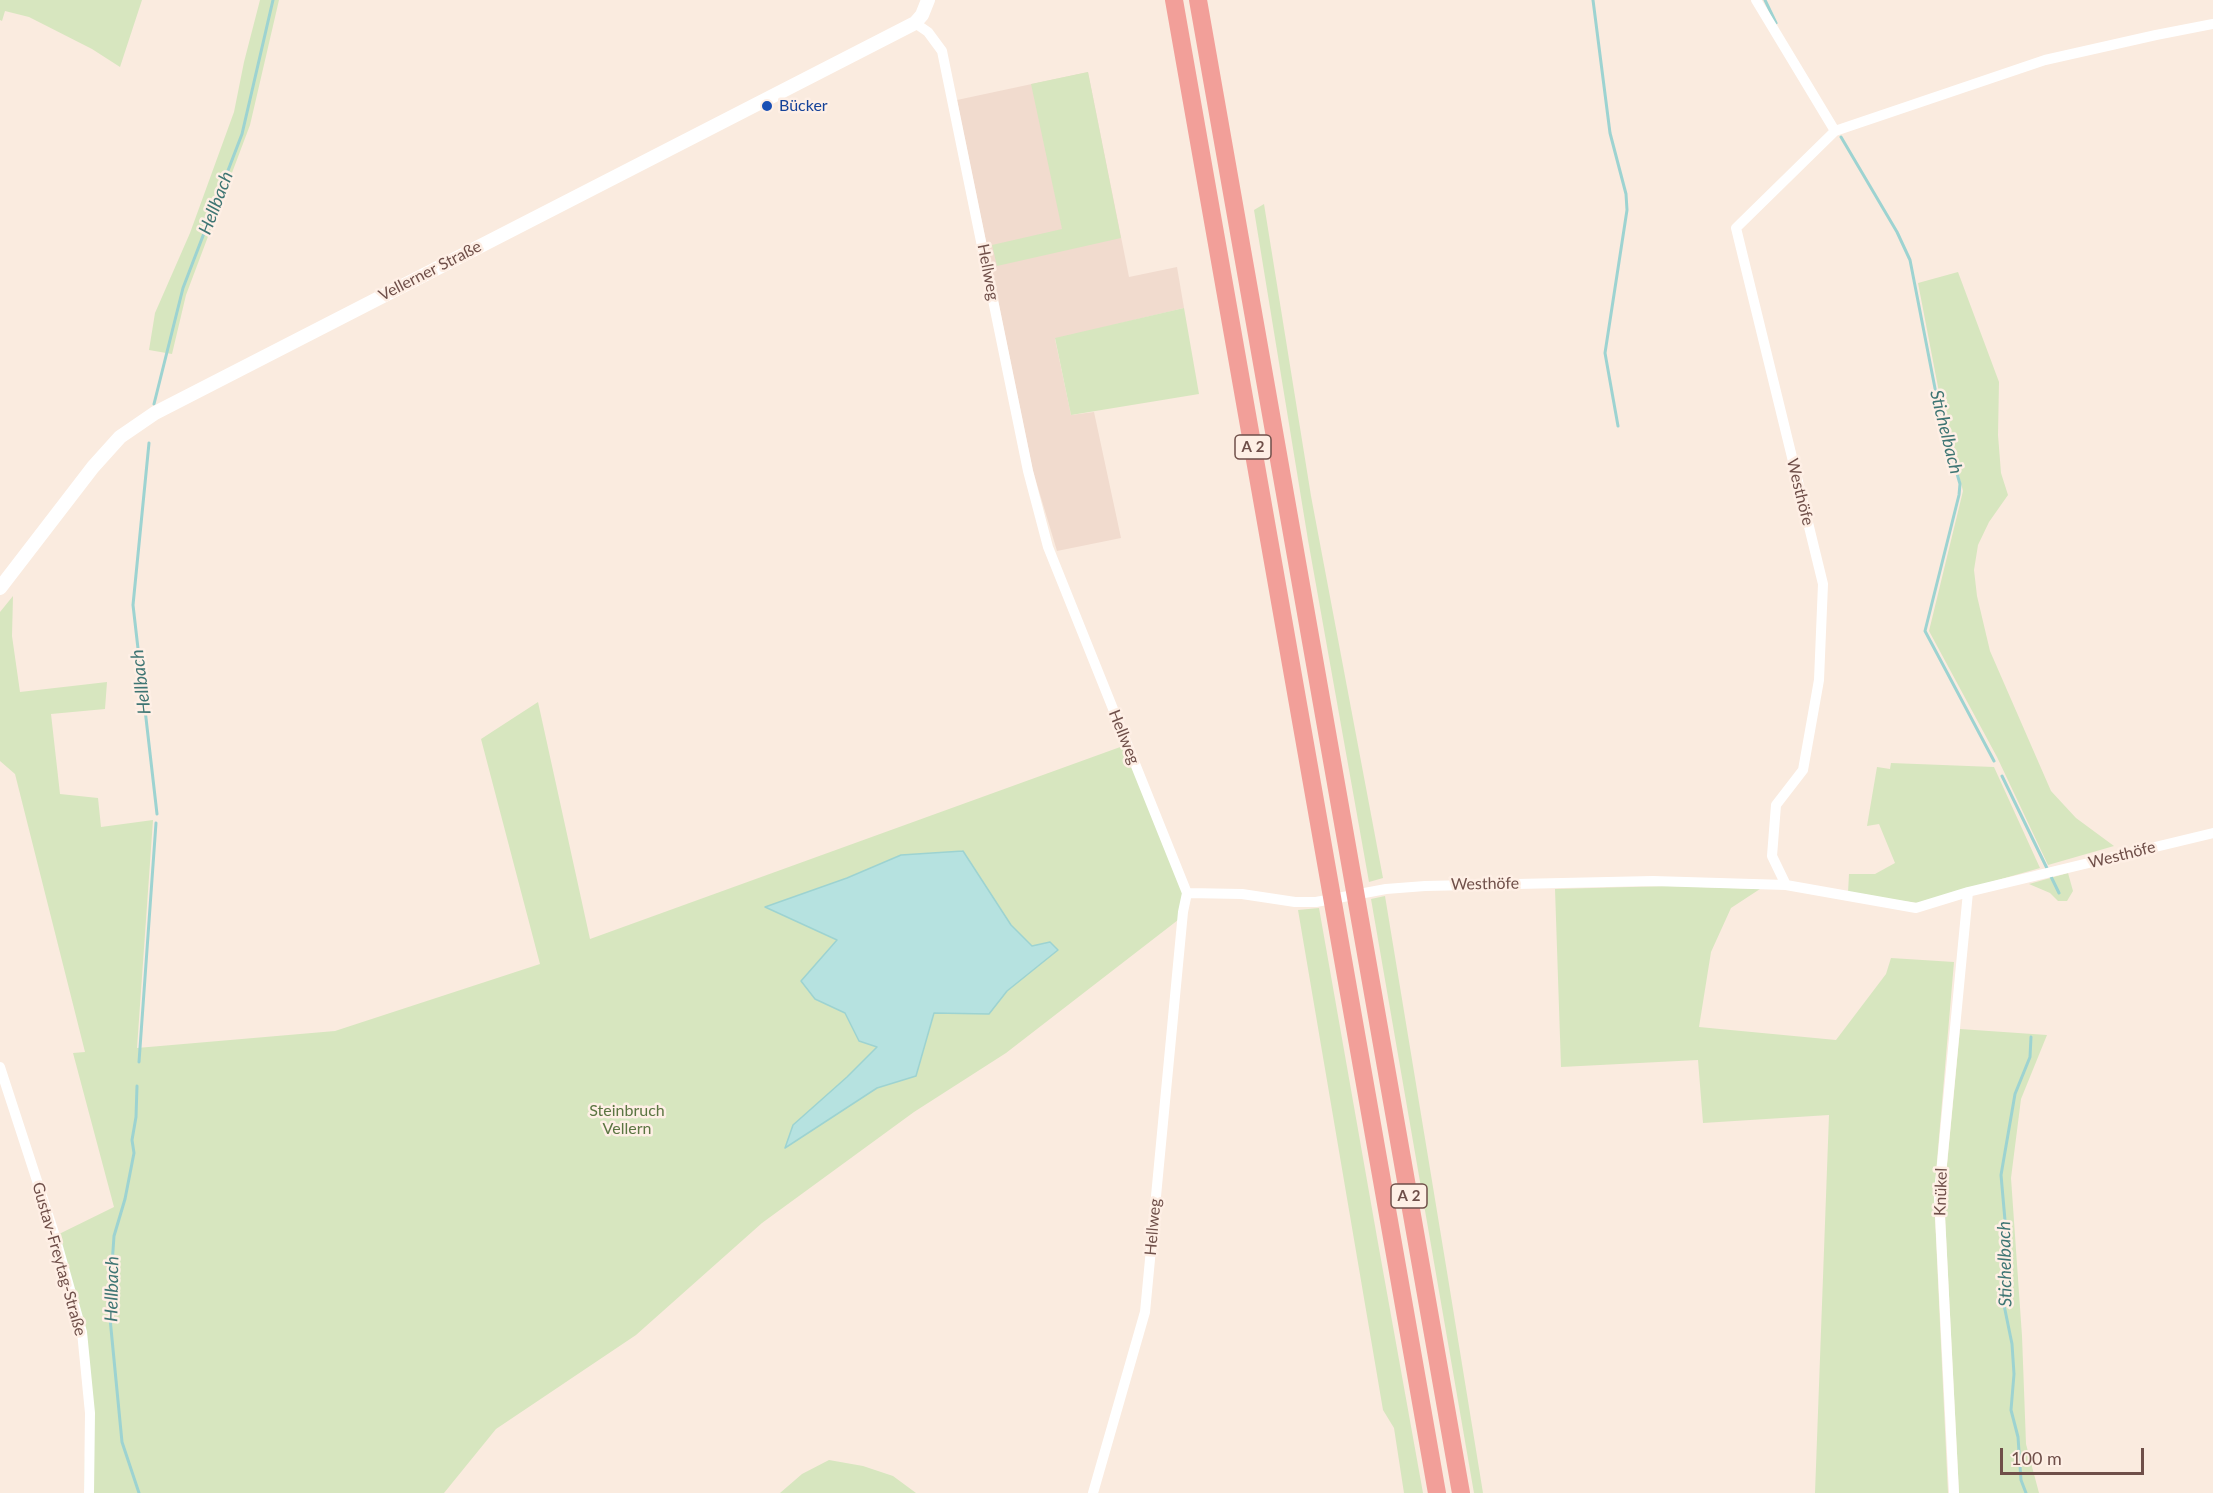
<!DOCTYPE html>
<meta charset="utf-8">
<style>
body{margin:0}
#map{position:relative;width:2213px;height:1493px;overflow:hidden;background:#faebdf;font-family:Lato,sans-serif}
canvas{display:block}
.scale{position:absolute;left:2000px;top:1448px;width:144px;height:27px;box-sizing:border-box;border:3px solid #6f4f49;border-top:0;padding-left:8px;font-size:18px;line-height:21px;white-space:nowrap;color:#6f4f49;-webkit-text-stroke:4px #feefe5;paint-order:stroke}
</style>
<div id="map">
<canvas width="2213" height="1493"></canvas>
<div class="scale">100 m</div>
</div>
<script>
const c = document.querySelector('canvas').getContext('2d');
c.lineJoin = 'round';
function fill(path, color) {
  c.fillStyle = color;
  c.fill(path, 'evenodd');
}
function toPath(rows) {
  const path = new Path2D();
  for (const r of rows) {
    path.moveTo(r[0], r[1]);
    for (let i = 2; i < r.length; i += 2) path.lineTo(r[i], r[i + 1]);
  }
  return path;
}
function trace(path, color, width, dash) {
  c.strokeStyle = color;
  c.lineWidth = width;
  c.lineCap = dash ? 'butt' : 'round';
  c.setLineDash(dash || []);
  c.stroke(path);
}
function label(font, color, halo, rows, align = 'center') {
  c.font = font + ' Lato,sans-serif';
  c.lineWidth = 5;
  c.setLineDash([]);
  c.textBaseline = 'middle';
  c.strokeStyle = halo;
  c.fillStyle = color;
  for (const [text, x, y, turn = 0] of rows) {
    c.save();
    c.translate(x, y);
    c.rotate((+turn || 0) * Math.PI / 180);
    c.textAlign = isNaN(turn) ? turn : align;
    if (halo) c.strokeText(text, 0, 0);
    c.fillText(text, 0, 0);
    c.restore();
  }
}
const residential = toPath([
 [1088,72,1129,277,1177,267,1184,308,1055,339,1071,415,1094,412,1121,538,1057,551,1033,471,957,100]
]);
const green = toPath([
 [0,0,142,0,120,67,92,49,29,17,5,11,2,21,0,20],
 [260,0,279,0,250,125,186,295,172,354,149,350,155,313,190,233,234,112,244,62],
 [1088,72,1121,238,997,266,992,245,1062,229,1031,84],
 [1264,204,1311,496,1383,878,1369,882,1308,540,1254,210],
 [1958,272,1999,382,1998,435,2001,473,2008,495,1989,522,1978,545,1974,570,1977,596,1990,651,2051,791,2076,818,2114,846,2048,865,1997,757,1929,631,1963,491,1943,413,1918,283],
 [1184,308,1199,394,1071,415,1055,338],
 [13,596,12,636,20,692,107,682,105,709,51,714,60,794,98,798,101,827,153,820,137,1048,335,1031,540,964,481,739,538,702,590,939,1123,746,1187,893,1178,920,1006,1053,914,1112,762,1223,636,1335,496,1429,444,1493,84,1493,86,1414,77,1324,55,1236,114,1207,73,1053,85,1052,15,774,0,761,0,612],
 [1891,763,1994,767,2040,868,1917,903,1848,893,1849,874,1875,874,1895,863,1879,824,1867,826,1877,767,1890,769],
 [2068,873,2073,891,2067,901,2058,901,2050,893,2029,884],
 [1668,886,1760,889,1731,908,1711,952,1699,1027,1836,1040,1886,974,1891,958,1954,962,1934,1196,1948,1493,1815,1493,1829,1115,1703,1123,1698,1060,1561,1067,1555,889],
 [1385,896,1448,1278,1483,1493,1474,1493,1371,899],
 [1319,908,1378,1243,1423,1493,1404,1493,1394,1428,1383,1410,1298,910],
 [1960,1029,2047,1035,2021,1099,2011,1178,2022,1336,2026,1444,2039,1493,1959,1493,1944,1197],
 [829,1460,863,1466,893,1476,916,1493,780,1493,802,1474]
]);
const water = toPath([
 [963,851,1011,925,1032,946,1050,942,1058,950,1007,991,989,1014,934,1013,916,1076,877,1088,785,1148,793,1125,847,1077,877,1047,859,1041,845,1013,815,999,801,981,837,940,765,907,847,878,901,855,963,851]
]);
const stream = toPath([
 [1593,0,1610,133,1626,194,1627,210,1605,353,1618,426],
 [1765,0,1776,23],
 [1841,137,1897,232,1910,260,1940,414,1960,484,1959,495,1925,631,1994,761],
 [154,404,183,288,242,134,273,0],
 [149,443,133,605,157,814],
 [2002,776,2059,893],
 [139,1062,156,823],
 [137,1086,136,1117,132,1140,134,1153,125,1199,114,1236,109,1308,122,1442,139,1493],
 [2026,1493,2021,1480,2018,1437,2011,1410,2014,1374,2012,1344,2004,1305,2007,1243,2001,1175,2015,1094,2030,1057,2031,1037]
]);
const minor = toPath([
 [1756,0,1835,131],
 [915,23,928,32,942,51,1028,471,1048,547,1187,893,1183,912,1145,1312,1093,1493],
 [1786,885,1772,856,1776,805,1803,770,1819,680,1823,584,1736,228,1835,131,2045,60,2156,35,2213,24],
 [1187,893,1242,894,1295,902,1316,902,1386,889,1425,886,1653,881,1786,885,1916,908,1968,892,2213,833],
 [0,1067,55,1236,82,1332,90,1413,89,1493],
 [1954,1493,1939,1195,1968,892]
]);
const secondary = toPath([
 [0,588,93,467,120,437,155,413,915,23,922,15,928,0]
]);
const motorway = toPath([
 [1174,0,1437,1493],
 [1198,0,1461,1493]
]);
const markers = [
 [767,106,6,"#1a4fb4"]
];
const shields = [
 [1253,447,36],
 [1409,1196,36]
];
const shieldNames = [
 ["A 2",1253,447],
 ["A 2",1409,1196]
];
const transitNames = [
 ["Bücker",779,106]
];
const streetNames = [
 ["Vellerner Straße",430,271,-27],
 ["Hellweg",988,272,79],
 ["Westhöfe",1800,492,76],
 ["Hellweg",1124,737,68],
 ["Westhöfe",2122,855,-14],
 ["Westhöfe",1485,884,-1],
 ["Knükel",1941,1192,-88],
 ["Hellweg",1153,1227,-85],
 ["Gustav-Freytag-Straße",59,1259,74]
];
const parkNames = [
 ["Steinbruch",627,1111],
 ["Vellern",627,1129]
];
const waterNames = [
 ["Hellbach",216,203,-69],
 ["Stichelbach",1946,432,76],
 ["Hellbach",141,682,-97],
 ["Stichelbach",2005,1264,-91],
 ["Hellbach",112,1289,-89]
];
fill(residential, '#f1dbce');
fill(green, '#d7e6bf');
fill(water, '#b6e2e0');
trace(water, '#9dd3d1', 1.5);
trace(stream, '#9dd3d1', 3);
trace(minor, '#fff', 10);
trace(secondary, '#fff', 14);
trace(motorway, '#f29f99', 18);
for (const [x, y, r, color] of markers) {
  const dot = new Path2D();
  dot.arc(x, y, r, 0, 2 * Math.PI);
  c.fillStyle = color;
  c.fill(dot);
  trace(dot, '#feefe5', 2);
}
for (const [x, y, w] of shields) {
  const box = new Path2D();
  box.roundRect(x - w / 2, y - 12, w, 24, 4.5);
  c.fillStyle = '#feefe5';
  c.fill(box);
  trace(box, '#6f4f49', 1.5);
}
label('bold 15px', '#6f4f49', null, shieldNames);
label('16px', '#164399', '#feefe5', transitNames, 'left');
label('16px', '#6f4f49', '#feefe5', streetNames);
label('16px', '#5b7542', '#feefe5', parkNames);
label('italic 18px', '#3e7573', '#feefe5', waterNames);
</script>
